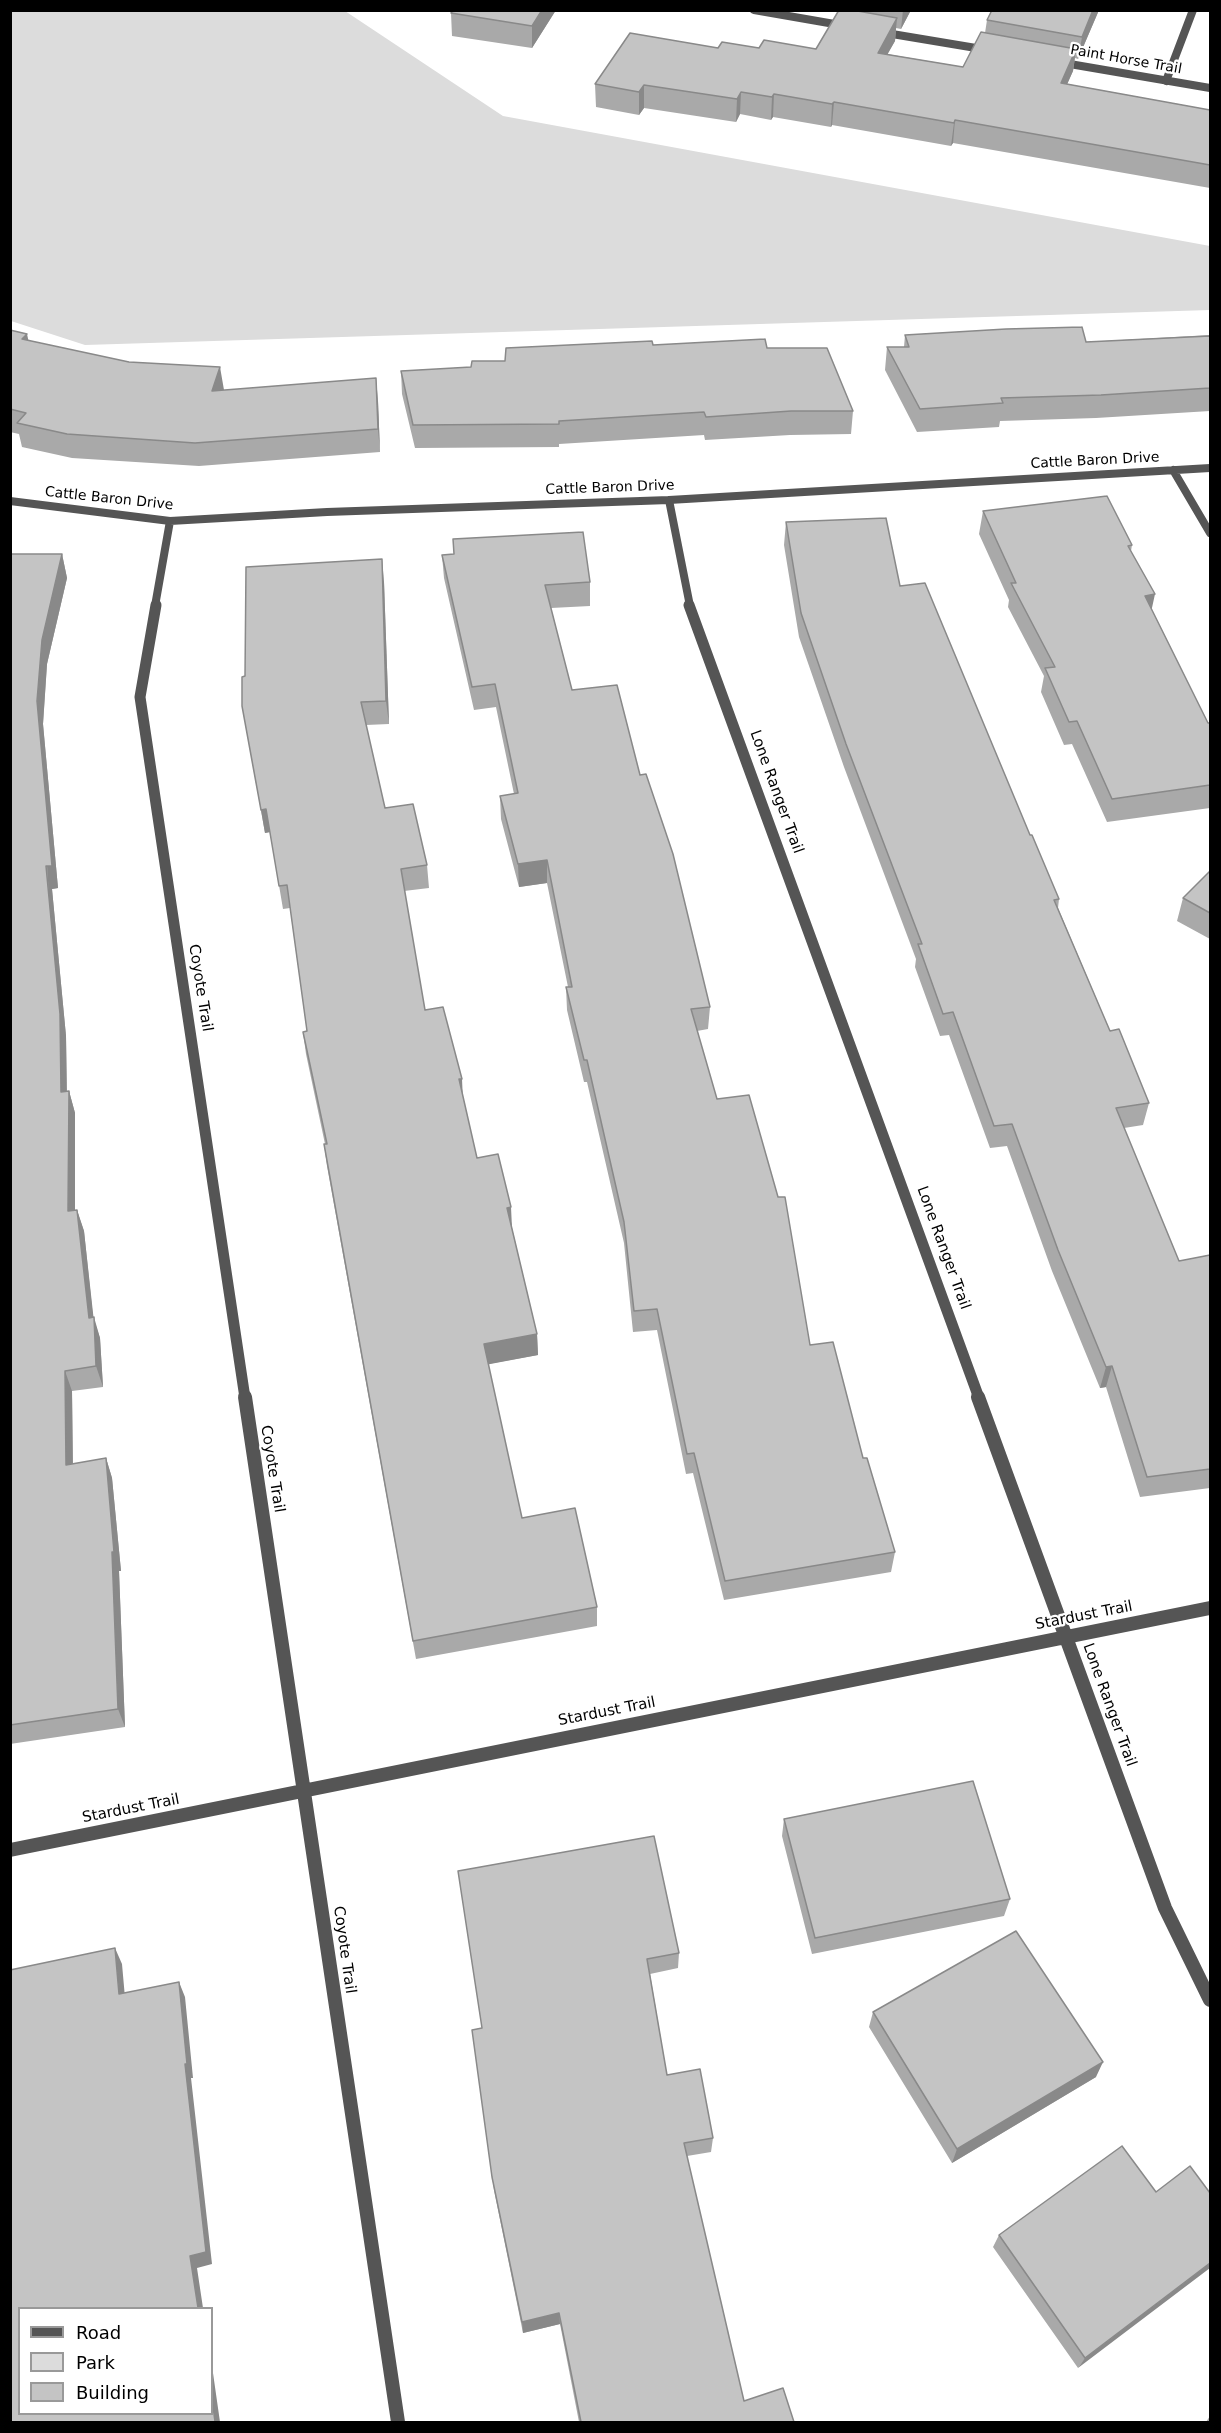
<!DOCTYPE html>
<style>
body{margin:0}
#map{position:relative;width:1221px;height:2433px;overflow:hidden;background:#fff;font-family:"DejaVu Sans",sans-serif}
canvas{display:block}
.frame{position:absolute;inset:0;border:12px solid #000;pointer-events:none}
.legend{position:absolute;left:18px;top:2307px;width:195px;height:108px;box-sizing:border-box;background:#fff;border:2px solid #999;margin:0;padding:8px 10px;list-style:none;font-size:18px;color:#000}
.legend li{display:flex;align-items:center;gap:12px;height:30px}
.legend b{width:30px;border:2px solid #999}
</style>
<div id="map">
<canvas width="1221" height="2433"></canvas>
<div class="frame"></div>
<ul class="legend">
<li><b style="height:8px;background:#555"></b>Road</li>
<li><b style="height:16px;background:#dcdcdc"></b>Park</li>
<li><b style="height:16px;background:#c4c4c4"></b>Building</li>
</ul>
</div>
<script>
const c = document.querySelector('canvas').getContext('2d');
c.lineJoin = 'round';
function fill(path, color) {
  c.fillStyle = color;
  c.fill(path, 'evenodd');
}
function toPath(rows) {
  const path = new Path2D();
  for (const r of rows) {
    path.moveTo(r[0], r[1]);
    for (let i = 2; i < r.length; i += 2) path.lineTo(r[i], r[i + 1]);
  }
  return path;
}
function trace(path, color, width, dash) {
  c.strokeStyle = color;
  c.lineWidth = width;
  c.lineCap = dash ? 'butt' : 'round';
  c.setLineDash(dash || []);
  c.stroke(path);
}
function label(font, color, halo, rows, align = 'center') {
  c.font = font + ' "DejaVu Sans",sans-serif';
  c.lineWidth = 4.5;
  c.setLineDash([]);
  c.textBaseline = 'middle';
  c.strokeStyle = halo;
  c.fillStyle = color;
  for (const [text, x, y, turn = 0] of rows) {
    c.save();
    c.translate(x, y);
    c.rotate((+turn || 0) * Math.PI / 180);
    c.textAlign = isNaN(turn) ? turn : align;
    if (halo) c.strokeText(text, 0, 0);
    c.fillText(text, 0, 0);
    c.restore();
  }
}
const green = toPath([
 [11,10,345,11,503,116,1210,246,1210,310,85,345,11,321]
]);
const minorFar2 = toPath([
 [754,10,846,26],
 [880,32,988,50],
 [1058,62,1210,88],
 [1166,81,1193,10],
 [1173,470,1210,533],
 [669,500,690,606],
 [10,501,170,521,327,512,669,500,1210,468],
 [155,606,170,521]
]);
const minorFar1 = toPath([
 [156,605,140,697,245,1398],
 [689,605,979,1398]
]);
const minor = toPath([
 [245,1397,398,2422],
 [978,1397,1165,1908,1210,2000],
 [10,1850,1210,1608]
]);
const wall = toPath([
 [453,10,556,10,532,48,452,36,451,13],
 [839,10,911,10,901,29,896,28,895,41,887,54,963,67,985,33,987,20,1099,10,1078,59,1075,58,1073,71,1067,84,1210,110,1210,188,953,143,951,146,832,125,831,127,773,117,771,120,740,114,736,122,644,108,639,115,596,107,595,84,718,48,816,49],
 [10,330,29,341,224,390,378,401,380,452,199,466,72,458,22,447,19,434,10,432],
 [905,335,1086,342,1210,335,1210,411,1096,418,1000,421,999,427,917,432,885,370,887,347,904,347],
 [653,345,767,348,853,411,851,434,790,435,705,440,704,435,559,444,559,447,415,448,402,394,401,371,471,367,505,361],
 [983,511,1132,545,1131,551,1152,610,1208,723,1210,723,1210,808,1107,822,1072,744,1064,745,1041,692,1044,676,1008,607,1009,600,979,534],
 [786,522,900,586,1030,835,1059,899,1058,908,1110,1031,1149,1103,1143,1125,1124,1128,1179,1261,1210,1255,1210,1488,1140,1497,1106,1387,1100,1388,1052,1271,1007,1146,990,1148,949,1035,940,1036,915,967,916,959,844,767,799,637,784,545],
 [10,554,62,554,67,578,47,664,43,724,58,888,52,889,66,1036,67,1092,69,1091,75,1113,75,1210,77,1210,84,1231,93,1317,100,1338,103,1387,72,1391,73,1464,106,1458,112,1478,121,1571,119,1571,125,1727,10,1744],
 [442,555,590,582,590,606,551,608,572,690,640,775,710,1007,708,1029,697,1031,717,1099,810,1345,863,1458,895,1552,891,1572,724,1600,693,1473,686,1474,657,1330,633,1332,624,1243,587,1082,584,1082,567,1010,566,987,568,987,547,883,519,887,501,819,500,796,514,794,496,707,474,710,444,578],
 [384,582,389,724,366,725,385,808,427,865,429,888,404,891,425,1010,463,1098,477,1158,512,1228,537,1334,538,1355,488,1364,522,1518,597,1607,597,1626,416,1659,327,1166,324,1144,325,1144,306,1054,303,1032,307,1031,290,908,283,909,270,832,265,833,242,706,245,676],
 [1210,871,1210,939,1177,921,1183,898],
 [784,1819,1010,1899,1004,1916,812,1954,782,1836],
 [458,1871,679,1953,678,1968,650,1974,667,2075,713,2138,711,2152,687,2156,744,2401,794,2422,579,2422,560,2324,523,2333,494,2190,472,2030,482,2028],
 [873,2012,1096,2077,952,2163,869,2027],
 [1156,2192,1210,2193,1078,2368,993,2247,999,2235],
 [1210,2416,1210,2422,1206,2422]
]);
const shadedWall = toPath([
 [542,10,556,10,532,48,532,26],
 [903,10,911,10,901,29],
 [1093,10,1099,10,1078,59,1082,37],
 [897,18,895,41,876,75,878,53],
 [1076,49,1073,71,1058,105,1061,83],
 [644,85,644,108,639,115,639,92],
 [741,92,740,114,736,122,737,99],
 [774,94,773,117,771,120,772,97],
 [834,102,832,125,831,127,832,104],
 [955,120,953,143,951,146,954,123],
 [27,334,32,357,22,339],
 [220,367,224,390,212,391],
 [376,378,378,401,380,452,378,429],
 [62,554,67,578,47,664,43,724,58,888,52,889,66,1036,67,1114,61,1092,37,701,42,640],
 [382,559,384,582,389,724,386,701],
 [1155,594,1150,617,1145,596],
 [266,809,270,832,265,833,261,810],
 [547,860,547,883,519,887,518,864],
 [459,1079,462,1079,463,1101],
 [69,1091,75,1113,75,1233,68,1211],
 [511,1207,512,1228,508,1229,507,1208],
 [77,1210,84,1231,95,1331,94,1317,100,1338,103,1387,96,1366,89,1318],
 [537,1334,538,1355,485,1365,484,1344],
 [1112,1366,1106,1387,1100,1388,1106,1367],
 [65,1371,72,1391,73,1485,66,1465],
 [106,1458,112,1478,121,1571,119,1571,125,1727,118,1709,112,1552],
 [115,1948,122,1964,126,2009,119,1994],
 [179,1982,185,1997,193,2078,191,2078,212,2264,197,2268,203,2308,198,2308,190,2256,185,2064],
 [1103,2062,1096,2077,952,2163,957,2149],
 [1210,2263,1210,2268,1078,2368,1085,2358],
 [559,2313,560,2324,523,2333,522,2322],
 [212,2366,220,2422,215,2422,212,2398]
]);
const building = toPath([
 [453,10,542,10,532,26,451,13,453,10],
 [839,10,852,10,897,18,878,53,963,67,981,32,1076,49,1061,83,1210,110,1210,165,955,120,954,123,834,102,832,104,774,94,772,97,741,92,737,99,644,85,639,92,595,84,630,33,718,48,722,42,759,48,764,40,816,49,839,10],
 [992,10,1093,10,1082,37,987,20,992,10],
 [1082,327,1086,342,1210,336,1210,388,1101,395,1001,398,1003,403,920,409,887,347,909,347,905,335,1006,329,1082,327],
 [10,330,27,334,22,339,129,362,220,367,212,391,376,378,378,429,195,443,67,434,17,423,26,413,10,409,10,330],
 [765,339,767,348,827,348,853,411,791,411,706,417,704,412,559,421,559,424,413,425,401,371,471,367,472,361,505,361,506,348,652,341,653,345,765,339],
 [1107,496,1132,545,1128,546,1155,594,1145,596,1208,723,1210,723,1210,785,1112,799,1077,721,1069,722,1045,668,1055,667,1011,583,1016,583,983,511,1107,496],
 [886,518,900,586,925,583,1030,835,1032,835,1059,899,1054,900,1110,1031,1119,1029,1149,1103,1116,1108,1179,1261,1210,1255,1210,1469,1147,1477,1112,1366,1106,1367,1058,1250,1012,1124,994,1126,953,1012,943,1014,918,944,922,944,846,744,801,613,786,522,886,518],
 [583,532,590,582,545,585,572,690,617,685,640,775,646,774,673,854,710,1007,691,1009,717,1099,749,1095,778,1197,785,1197,810,1345,833,1342,863,1458,867,1458,895,1552,725,1581,694,1453,687,1454,657,1309,634,1311,624,1222,587,1060,584,1060,566,987,572,987,547,860,518,864,500,796,518,793,495,684,472,687,442,555,454,554,453,539,583,532],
 [10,554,62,554,42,640,37,701,52,866,46,866,60,1014,61,1092,69,1091,68,1211,77,1210,89,1318,94,1317,96,1366,65,1371,66,1465,106,1458,114,1552,112,1552,118,1709,10,1725,10,554],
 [382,559,386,701,361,702,385,808,413,804,427,865,401,869,425,1010,443,1007,462,1079,459,1079,477,1158,498,1154,511,1207,507,1208,537,1334,484,1344,522,1518,575,1508,597,1607,413,1641,324,1144,327,1144,303,1032,307,1031,287,885,279,886,266,809,261,810,242,706,242,677,245,676,246,567,382,559],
 [1210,871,1210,913,1183,898,1210,871],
 [973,1781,1010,1899,815,1938,784,1819,973,1781],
 [654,1836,679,1953,647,1959,667,2075,700,2069,713,2138,684,2143,744,2401,783,2388,794,2422,581,2422,559,2313,522,2322,492,2177,472,2030,482,2028,458,1871,654,1836],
 [1016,1931,1103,2062,957,2149,873,2012,1016,1931],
 [115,1948,119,1994,179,1982,187,2064,185,2064,206,2252,190,2256,198,2308,20,2308,20,2414,212,2414,212,2398,215,2422,10,2422,10,1970,115,1948],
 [1122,2146,1156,2192,1190,2166,1210,2193,1210,2263,1085,2358,999,2235,1122,2146]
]);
const farStreetnames = [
 ["Paint Horse Trail",1126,60,10],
 ["Cattle Baron Drive",1095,461,-3],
 ["Cattle Baron Drive",610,488,-2],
 ["Cattle Baron Drive",109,499,6]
];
const streetNames = [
 ["Lone Ranger Trail",776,792,70],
 ["Coyote Trail",200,988,81],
 ["Lone Ranger Trail",943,1248,70],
 ["Coyote Trail",272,1469,81],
 ["Stardust Trail",1084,1616,-11],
 ["Lone Ranger Trail",1109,1705,70],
 ["Stardust Trail",607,1712,-11],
 ["Stardust Trail",131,1809,-11],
 ["Coyote Trail",344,1950,82]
];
fill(green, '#dcdcdc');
trace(minorFar2, '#555', 8);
trace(minorFar1, '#555', 11);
trace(minor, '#555', 14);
fill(wall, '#a9a9a9');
fill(shadedWall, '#898989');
fill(building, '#c4c4c4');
trace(building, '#898989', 1.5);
label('14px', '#000', '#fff', farStreetnames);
label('15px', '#000', '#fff', streetNames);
</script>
